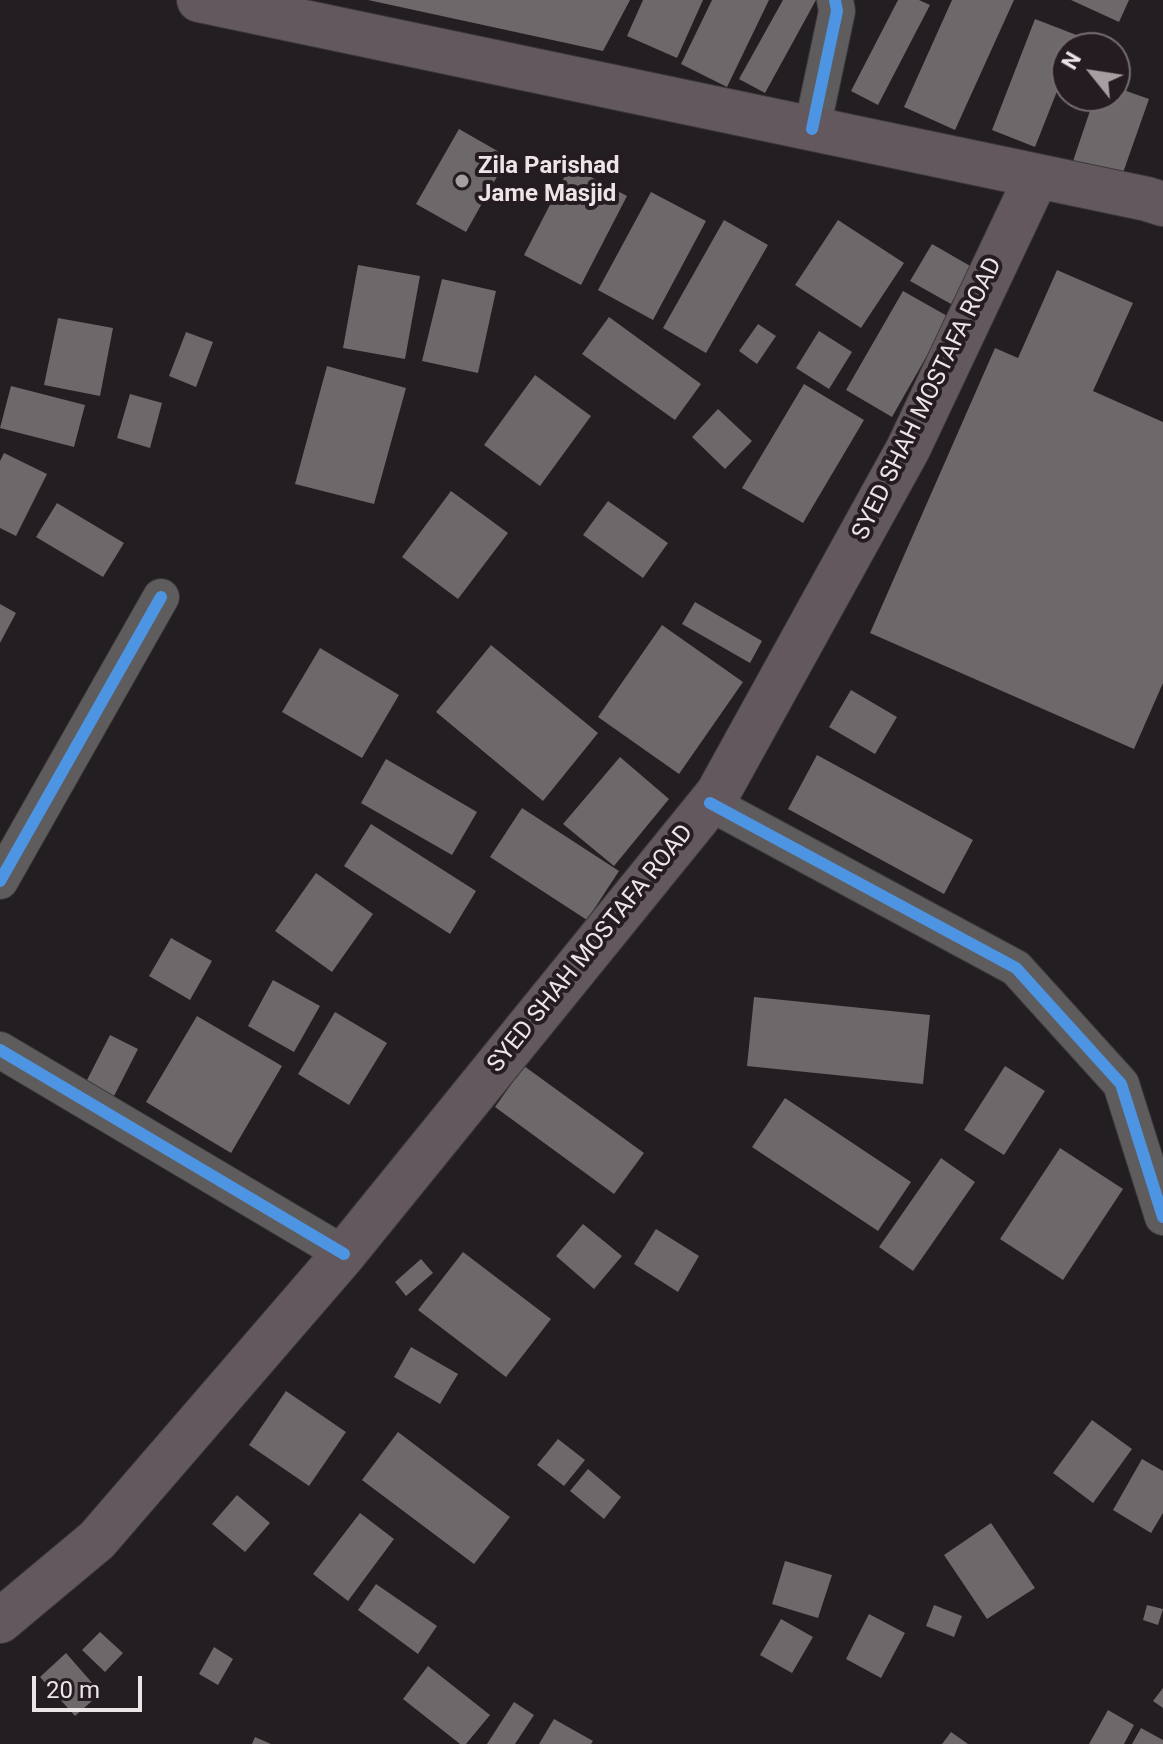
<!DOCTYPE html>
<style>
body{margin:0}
#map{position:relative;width:1163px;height:1744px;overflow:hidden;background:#231e21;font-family:Roboto,sans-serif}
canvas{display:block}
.north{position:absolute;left:1051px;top:32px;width:80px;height:80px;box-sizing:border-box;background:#251c21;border:2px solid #756c71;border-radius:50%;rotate:300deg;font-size:22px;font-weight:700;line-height:32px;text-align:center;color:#ece5e8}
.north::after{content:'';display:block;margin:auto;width:28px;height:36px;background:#a69fa2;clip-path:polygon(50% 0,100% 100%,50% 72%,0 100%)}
.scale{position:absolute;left:32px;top:1676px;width:110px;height:36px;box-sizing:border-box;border:4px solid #ece5e8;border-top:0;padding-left:10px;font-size:24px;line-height:28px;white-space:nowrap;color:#ece5e8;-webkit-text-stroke:6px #251c21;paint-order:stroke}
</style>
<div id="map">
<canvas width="1163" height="1744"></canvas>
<div class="north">N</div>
<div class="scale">20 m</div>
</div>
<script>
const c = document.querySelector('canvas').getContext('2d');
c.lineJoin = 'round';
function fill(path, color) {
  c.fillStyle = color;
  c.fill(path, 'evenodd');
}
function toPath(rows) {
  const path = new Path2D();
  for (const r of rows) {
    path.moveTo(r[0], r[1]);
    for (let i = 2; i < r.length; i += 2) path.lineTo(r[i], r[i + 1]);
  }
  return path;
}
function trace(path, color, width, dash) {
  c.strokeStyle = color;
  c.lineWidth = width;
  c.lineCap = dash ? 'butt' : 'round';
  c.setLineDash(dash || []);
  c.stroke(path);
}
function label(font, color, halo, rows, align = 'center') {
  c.font = font + ' Roboto,sans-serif';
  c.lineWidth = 8;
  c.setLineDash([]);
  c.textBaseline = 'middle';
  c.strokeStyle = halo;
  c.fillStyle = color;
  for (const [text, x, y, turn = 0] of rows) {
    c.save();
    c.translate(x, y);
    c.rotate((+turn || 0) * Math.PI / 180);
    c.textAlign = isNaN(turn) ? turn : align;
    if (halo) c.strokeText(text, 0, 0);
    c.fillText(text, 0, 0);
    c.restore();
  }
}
const building = toPath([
 [368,0,630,0,603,51],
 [643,0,703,0,677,58,627,36],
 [712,0,769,0,727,87,681,64],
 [783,0,816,0,765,93,739,79],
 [898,0,919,0,930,5,878,105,851,91],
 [952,0,1014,0,955,130,904,107],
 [1071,0,1129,0,1119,22],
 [1035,19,1079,36,1074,48,1067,48,1067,66,1035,147,992,130],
 [1115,87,1149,99,1118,187,1070,170,1095,96,1115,96],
 [459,129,508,157,466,232,416,204],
 [570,166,627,196,581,285,524,255],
 [651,192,706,221,653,320,598,290],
 [724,220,768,245,706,353,663,328],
 [838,220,904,263,861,328,795,285],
 [932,244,972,267,951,304,910,281],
 [358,265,420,276,405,359,343,348],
 [1057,270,1133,303,1093,391,1163,422,1163,683,1134,749,870,633,995,348,1018,358],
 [442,279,496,291,478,373,422,361],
 [903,291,949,317,892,417,846,390],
 [609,317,701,384,675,420,582,354],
 [58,318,113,328,100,396,44,385],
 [758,324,776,336,757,364,739,351],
 [819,331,852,352,829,389,796,368],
 [186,332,213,342,196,387,169,376],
 [327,366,406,388,374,504,295,484],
 [535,375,591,416,540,486,484,445],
 [804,384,864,420,803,523,742,488],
 [11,386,85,405,74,447,0,428],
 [130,394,162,403,150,448,117,438],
 [718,409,752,441,725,469,692,437],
 [4,453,47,474,16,536,0,528,0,461],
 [451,491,508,533,458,599,402,557],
 [608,501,668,543,643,578,583,535],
 [57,503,124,543,103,577,36,537],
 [695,602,762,641,750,663,682,624],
 [0,604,16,613,0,643],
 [662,625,743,682,679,774,598,717],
 [491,645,598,733,543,801,436,712],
 [320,648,399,695,362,758,282,712],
 [851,690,897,717,875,754,829,727],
 [817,755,973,840,944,894,788,809],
 [620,757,669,799,614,866,563,824],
 [386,759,477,812,452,855,361,803],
 [522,808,619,871,587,920,490,857],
 [371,824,476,891,450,934,344,866],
 [316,873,373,914,332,972,275,931],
 [171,938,212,961,190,1000,149,976],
 [273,980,320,1006,294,1052,248,1026],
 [754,997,930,1015,923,1084,747,1066],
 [335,1012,387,1043,349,1105,298,1074],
 [197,1016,282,1066,231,1153,146,1102],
 [110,1035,138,1049,114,1096,86,1082],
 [524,1066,644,1153,614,1194,495,1107],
 [1005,1066,1045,1091,1004,1155,964,1130],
 [785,1098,911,1182,878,1231,752,1147],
 [1060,1148,1123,1189,1063,1280,1000,1239],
 [941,1158,975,1182,913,1271,879,1247],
 [583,1224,622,1256,594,1289,556,1256],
 [656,1229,699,1256,678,1292,634,1264],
 [463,1252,551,1319,506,1377,418,1310],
 [421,1259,433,1273,406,1296,395,1282],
 [411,1347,458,1374,440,1404,394,1377],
 [286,1391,346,1432,309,1486,249,1445],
 [1092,1420,1132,1449,1093,1503,1053,1473],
 [398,1432,510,1517,474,1564,362,1480],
 [558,1439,585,1460,564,1486,537,1465],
 [1142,1459,1163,1471,1163,1513,1151,1533,1113,1510],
 [588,1469,621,1497,604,1519,570,1491],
 [237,1495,270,1523,245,1552,212,1524],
 [360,1513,394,1539,348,1601,313,1574],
 [991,1523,1035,1588,987,1619,944,1555],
 [785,1561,832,1575,818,1618,772,1604],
 [376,1584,437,1626,418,1654,358,1610],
 [934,1605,962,1616,954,1637,926,1626],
 [1147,1605,1163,1609,1158,1625,1143,1620],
 [869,1614,905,1633,881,1678,846,1659],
 [781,1619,813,1637,792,1673,760,1655],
 [100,1632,123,1653,105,1672,82,1650],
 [214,1647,233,1659,218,1685,199,1674],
 [66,1653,101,1693,75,1716,40,1677],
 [428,1666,490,1715,466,1744,460,1744,403,1699],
 [1163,1688,1163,1708,1153,1701],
 [514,1702,534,1715,515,1744,487,1744],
 [1108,1710,1134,1725,1124,1744,1089,1744],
 [554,1719,593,1741,591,1744,539,1744],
 [1141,1728,1163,1740,1163,1744,1132,1744],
 [951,1732,968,1744,942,1744],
 [255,1737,271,1744,252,1744]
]);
const street = toPath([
 [812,129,837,11,835,0],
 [710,803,1016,968,1121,1084,1163,1217],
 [0,881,161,597],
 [0,1050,344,1254]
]);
const highway = toPath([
 [199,0,1147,199,1163,204],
 [0,1621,97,1540,344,1254,718,793,908,449,1037,176]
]);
const cycleway = toPath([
 [812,129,837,11,835,0],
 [710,803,1016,968,1121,1084,1163,1217],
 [0,881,161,597],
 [0,1050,344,1254]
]);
const markers = [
 [462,181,8,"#a69fa2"]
];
const poiNames = [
 ["Zila Parishad",478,167],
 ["Jame Masjid",478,195]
];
const streetNames = [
 ["SYED SHAH MOSTAFA ROAD",928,399,-64],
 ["SYED SHAH MOSTAFA ROAD",591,949,-51]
];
fill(building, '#6d686a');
trace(street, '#3d383a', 38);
trace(highway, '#3d383a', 46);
trace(street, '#5f5c5d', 36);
trace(highway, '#63585d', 44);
trace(cycleway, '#4d94e3', 12);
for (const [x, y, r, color] of markers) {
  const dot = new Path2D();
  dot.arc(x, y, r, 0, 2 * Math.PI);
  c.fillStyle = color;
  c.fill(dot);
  trace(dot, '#251c21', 3);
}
label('bold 24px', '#ece5e8', '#251c21', poiNames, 'left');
label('24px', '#ece5e8', '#251c21', streetNames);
</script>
